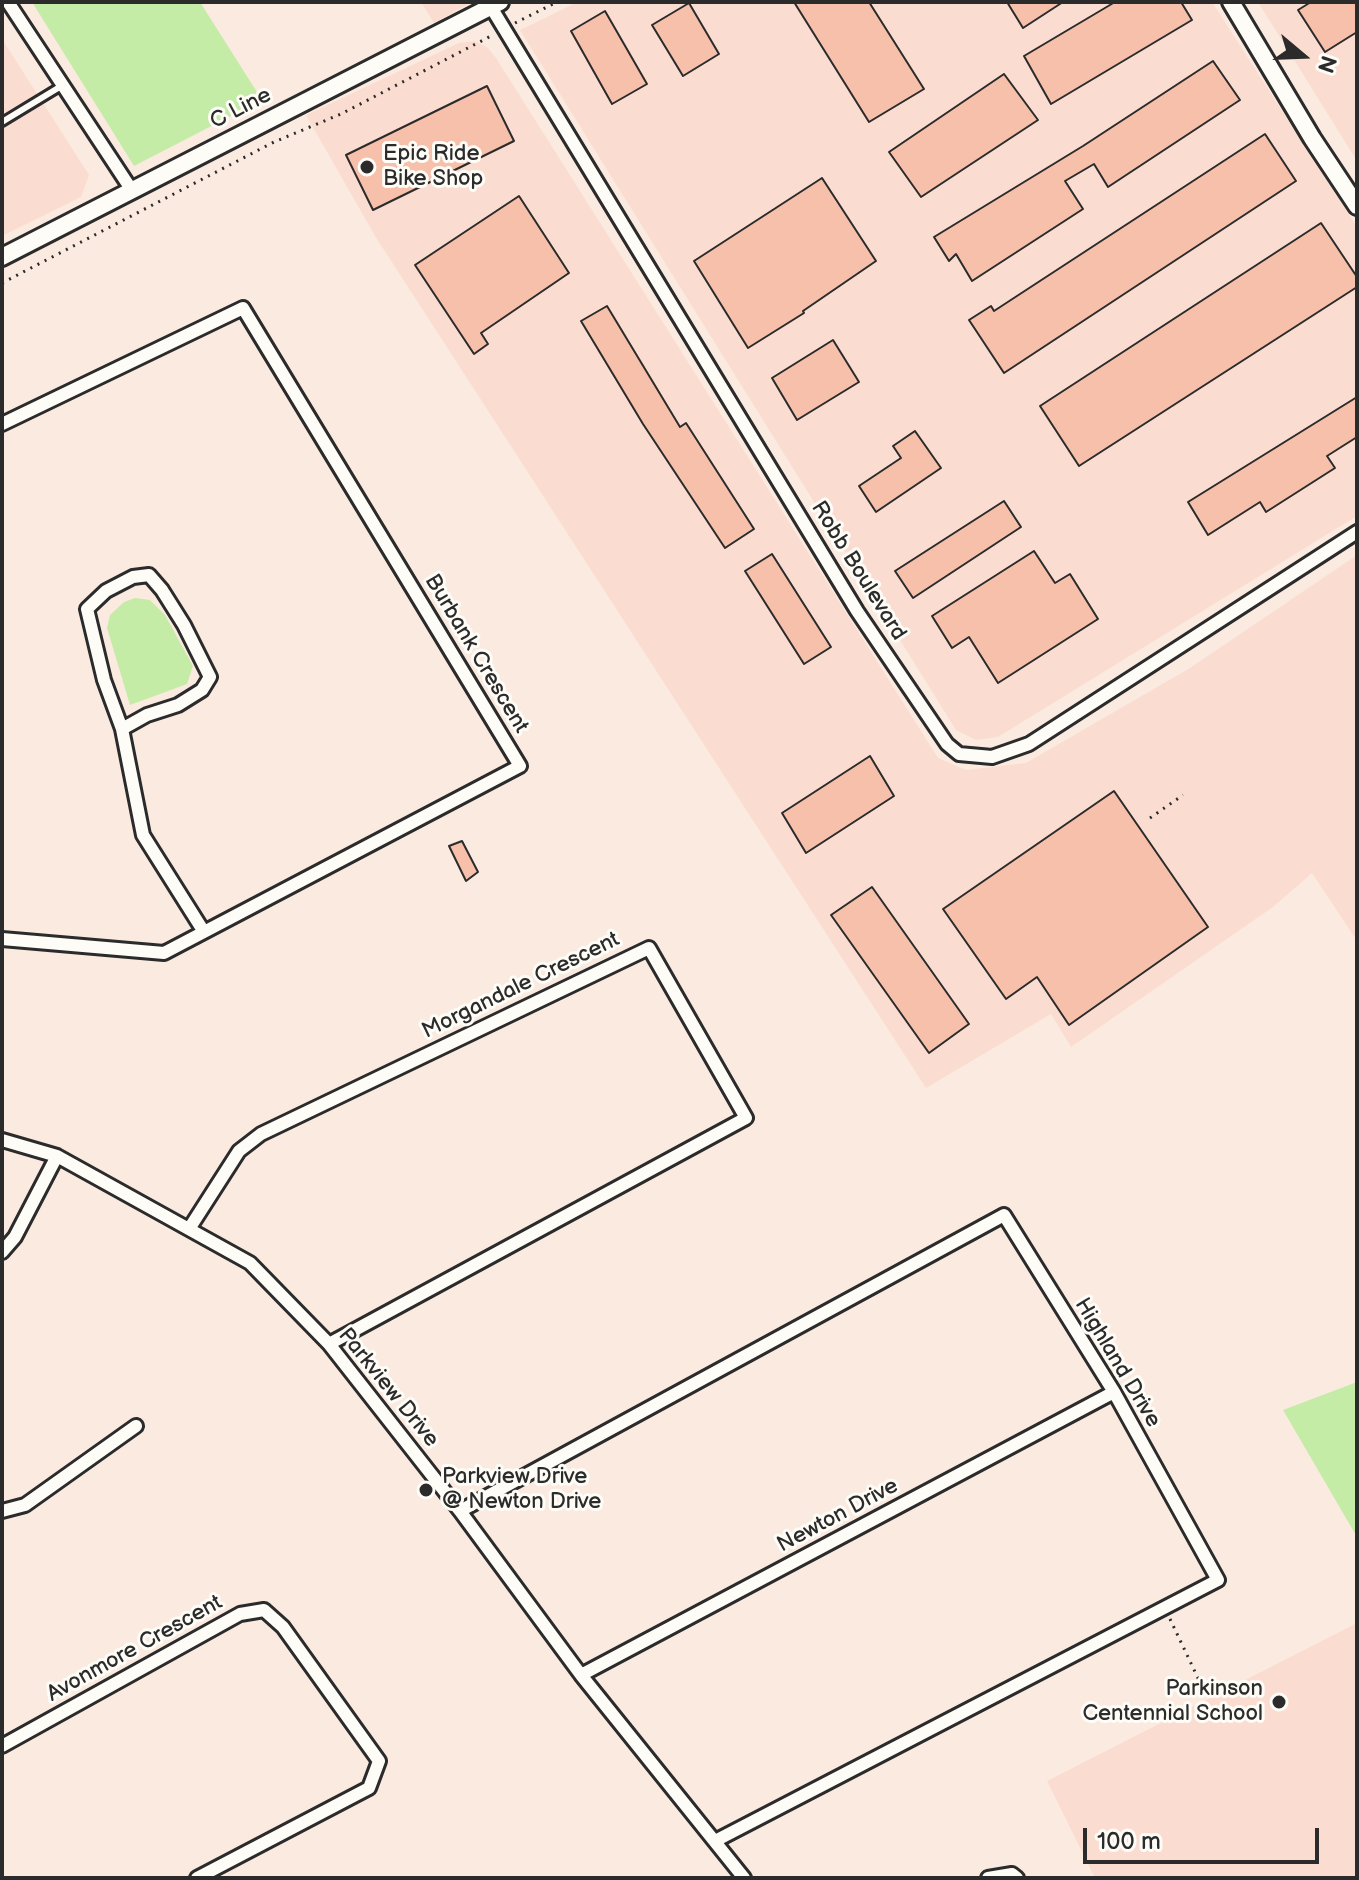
<!DOCTYPE html>
<style>
body{margin:0}
#map{position:relative;width:1359px;height:1880px;overflow:hidden;background:#fbeae0;font-family:"Balsamiq Sans",sans-serif}
canvas{display:block}
.frame{position:absolute;inset:0;border:4px solid #2b2b2b;pointer-events:none}
.north{position:absolute;left:1263px;top:16px;width:80px;height:80px;-webkit-text-stroke:6px #fdfcf7;paint-order:stroke;rotate:109deg;font-size:22px;font-weight:700;line-height:32px;text-align:center;color:#2b2b2b}
.north::after{content:'';display:block;margin:auto;width:28px;height:36px;background:#2b2b2b;clip-path:polygon(50% 0,100% 100%,50% 72%,0 100%)}
.scale{position:absolute;left:1083px;top:1828px;width:236px;height:36px;box-sizing:border-box;border:4px solid #2b2b2b;border-top:0;padding-left:10px;font-size:24px;line-height:28px;white-space:nowrap;color:#2b2b2b;-webkit-text-stroke:6px #fdfcf7;paint-order:stroke}
</style>
<div id="map">
<canvas width="1359" height="1880"></canvas>
<div class="frame"></div>
<div class="north">N</div>
<div class="scale">100 m</div>
</div>
<script>
const c = document.querySelector('canvas').getContext('2d');
c.lineJoin = 'round';
function fill(path, color) {
  c.fillStyle = color;
  c.fill(path, 'evenodd');
}
function toPath(rows) {
  const path = new Path2D();
  for (const r of rows) {
    path.moveTo(r[0], r[1]);
    for (let i = 2; i < r.length; i += 2) path.lineTo(r[i], r[i + 1]);
  }
  return path;
}
function trace(path, color, width, dash) {
  c.strokeStyle = color;
  c.lineWidth = width;
  c.lineCap = dash ? 'butt' : 'round';
  c.setLineDash(dash || []);
  c.stroke(path);
}
function label(font, color, halo, rows, align = 'center') {
  c.font = font + ' "Balsamiq Sans",sans-serif';
  c.lineWidth = 6;
  c.setLineDash([]);
  c.textBaseline = 'middle';
  c.strokeStyle = halo;
  c.fillStyle = color;
  for (const [text, x, y, turn = 0] of rows) {
    c.save();
    c.translate(x, y);
    c.rotate((+turn || 0) * Math.PI / 180);
    c.textAlign = isNaN(turn) ? turn : align;
    if (halo) c.strokeText(text, 0, 0);
    c.fillText(text, 0, 0);
    c.restore();
  }
}
const built = toPath([
 [421,2,472,2,434,23],
 [578,2,1212,2,1357,227,1357,516,998,737,976,740,956,730,520,30],
 [1258,2,1357,2,1357,161],
 [2,39,89,175,81,197,2,236],
 [475,41,488,48,496,58,938,758,966,770,1026,763,1190,668,1357,555,1357,941,1312,873,1273,907,1071,1047,1051,1014,926,1088,375,236,306,115,459,43],
 [1357,1623,1357,1878,1095,1878,1047,1781]
]);
const green = toPath([
 [32,2,200,2,262,100,134,166],
 [135,598,150,600,165,615,193,666,187,684,130,705,107,628,110,615,124,602],
 [1357,1382,1357,1537,1283,1410]
]);
const building = toPath([
 [794,2,869,2,924,89,869,122,794,2],
 [1007,2,1063,2,1023,28,1007,2],
 [1115,2,1181,2,1192,20,1051,104,1024,56,1115,2],
 [1311,2,1357,2,1357,32,1325,52,1298,10,1311,2],
 [689,3,719,54,683,76,652,25,689,3],
 [605,11,647,84,612,104,571,31,605,11],
 [1213,61,1240,100,1108,187,1094,164,1065,181,1083,209,972,281,956,254,949,261,934,237,1083,146,1213,61],
 [1004,74,1038,120,921,197,889,152,1004,74],
 [487,86,514,141,373,210,346,155,487,86],
 [1265,134,1296,181,1004,373,969,320,991,306,994,311,1265,134],
 [822,178,876,261,803,311,804,313,748,348,694,261,822,178],
 [519,196,569,273,481,333,488,344,474,354,415,265,519,196],
 [1321,223,1357,277,1357,287,1079,466,1040,406,1321,223],
 [607,306,680,427,686,423,754,529,725,548,643,424,581,321,607,306],
 [833,340,859,382,797,420,772,378,833,340],
 [1357,397,1357,437,1327,456,1335,468,1266,512,1260,502,1208,535,1188,502,1357,397],
 [915,431,941,468,876,512,859,486,901,458,893,446,915,431],
 [1004,501,1021,527,913,598,895,571,1004,501],
 [1034,551,1055,583,1070,574,1098,619,998,683,969,637,952,648,932,616,1034,551],
 [772,554,831,647,804,664,745,571,772,554],
 [870,756,894,796,806,853,782,813,870,756],
 [1114,791,1208,927,1069,1025,1037,977,1006,999,943,909,1114,791],
 [462,841,478,872,466,881,449,846,462,841],
 [872,887,969,1024,929,1053,831,915,872,887]
]);
const path = toPath([
 [515,23,557,2],
 [2,283,274,142,341,114,491,36],
 [1150,818,1183,795],
 [1170,1619,1206,1695]
]);
const service = toPath([
 [2,122,63,85]
]);
const minor = toPath([
 [8,2,131,189],
 [491,7,857,611,947,744,959,754,992,757,1029,744,1357,532],
 [2,424,243,308,520,766,164,953,2,939],
 [122,729,147,715,178,705,202,690,210,677,184,625,162,590,149,575,133,577,106,591,87,609,104,680,122,729,143,835,204,932],
 [2,1140,57,1156,250,1263,329,1344,460,1511,581,1675,744,1878],
 [189,1229,239,1151,261,1134,649,948,746,1118,329,1344],
 [2,1252,15,1237,57,1156],
 [2,1511,25,1505,136,1426],
 [460,1511,1004,1215,1114,1392,1218,1580,715,1841],
 [581,1675,1114,1392],
 [2,1746,240,1614,264,1610,283,1627,379,1761,369,1788,197,1878],
 [988,1878,1012,1874,1017,1878]
]);
const tertiary = toPath([
 [1231,2,1312,138,1357,206],
 [2,257,500,2]
]);
const markers = [
 [367,167,8,"#2b2b2b"],
 [426,1490,8,"#2b2b2b"],
 [1279,1702,8,"#2b2b2b"]
];
const streetNames = [
 ["C Line",241,109,-27],
 ["Robb Boulevard",858,571,58],
 ["Burbank Crescent",476,654,59],
 ["Morgandale Crescent",521,986,-26],
 ["Highland Drive",1117,1363,59],
 ["Parkview Drive",388,1388,51],
 ["Newton Drive",838,1516,-28],
 ["Avonmore Crescent",135,1649,-29]
];
const poiNames = [
 ["Epic Ride",383,154],
 ["Bike Shop",383,179],
 ["Parkview Drive",442,1477],
 ["@ Newton Drive",442,1502],
 ["Parkinson",1263,1689,"right"],
 ["Centennial School",1263,1714,"right"]
];
fill(built, '#faddd0');
fill(green, '#c5eca7');
fill(building, '#f7c0ab');
trace(building, '#2b2b2b', 2);
trace(service, '#2b2b2b', 12);
trace(minor, '#2b2b2b', 18);
trace(tertiary, '#2b2b2b', 22);
trace(path, '#2b2b2b', 3, [2, 6]);
trace(service, '#fdfcf7', 6);
trace(minor, '#fdfcf7', 12);
trace(tertiary, '#fdfcf7', 16);
for (const [x, y, r, color] of markers) {
  const dot = new Path2D();
  dot.arc(x, y, r, 0, 2 * Math.PI);
  c.fillStyle = color;
  c.fill(dot);
  trace(dot, '#fdfcf7', 3);
}
label('22px', '#2b2b2b', '#fdfcf7', streetNames);
label('22px', '#2b2b2b', '#fdfcf7', poiNames, 'left');
</script>
